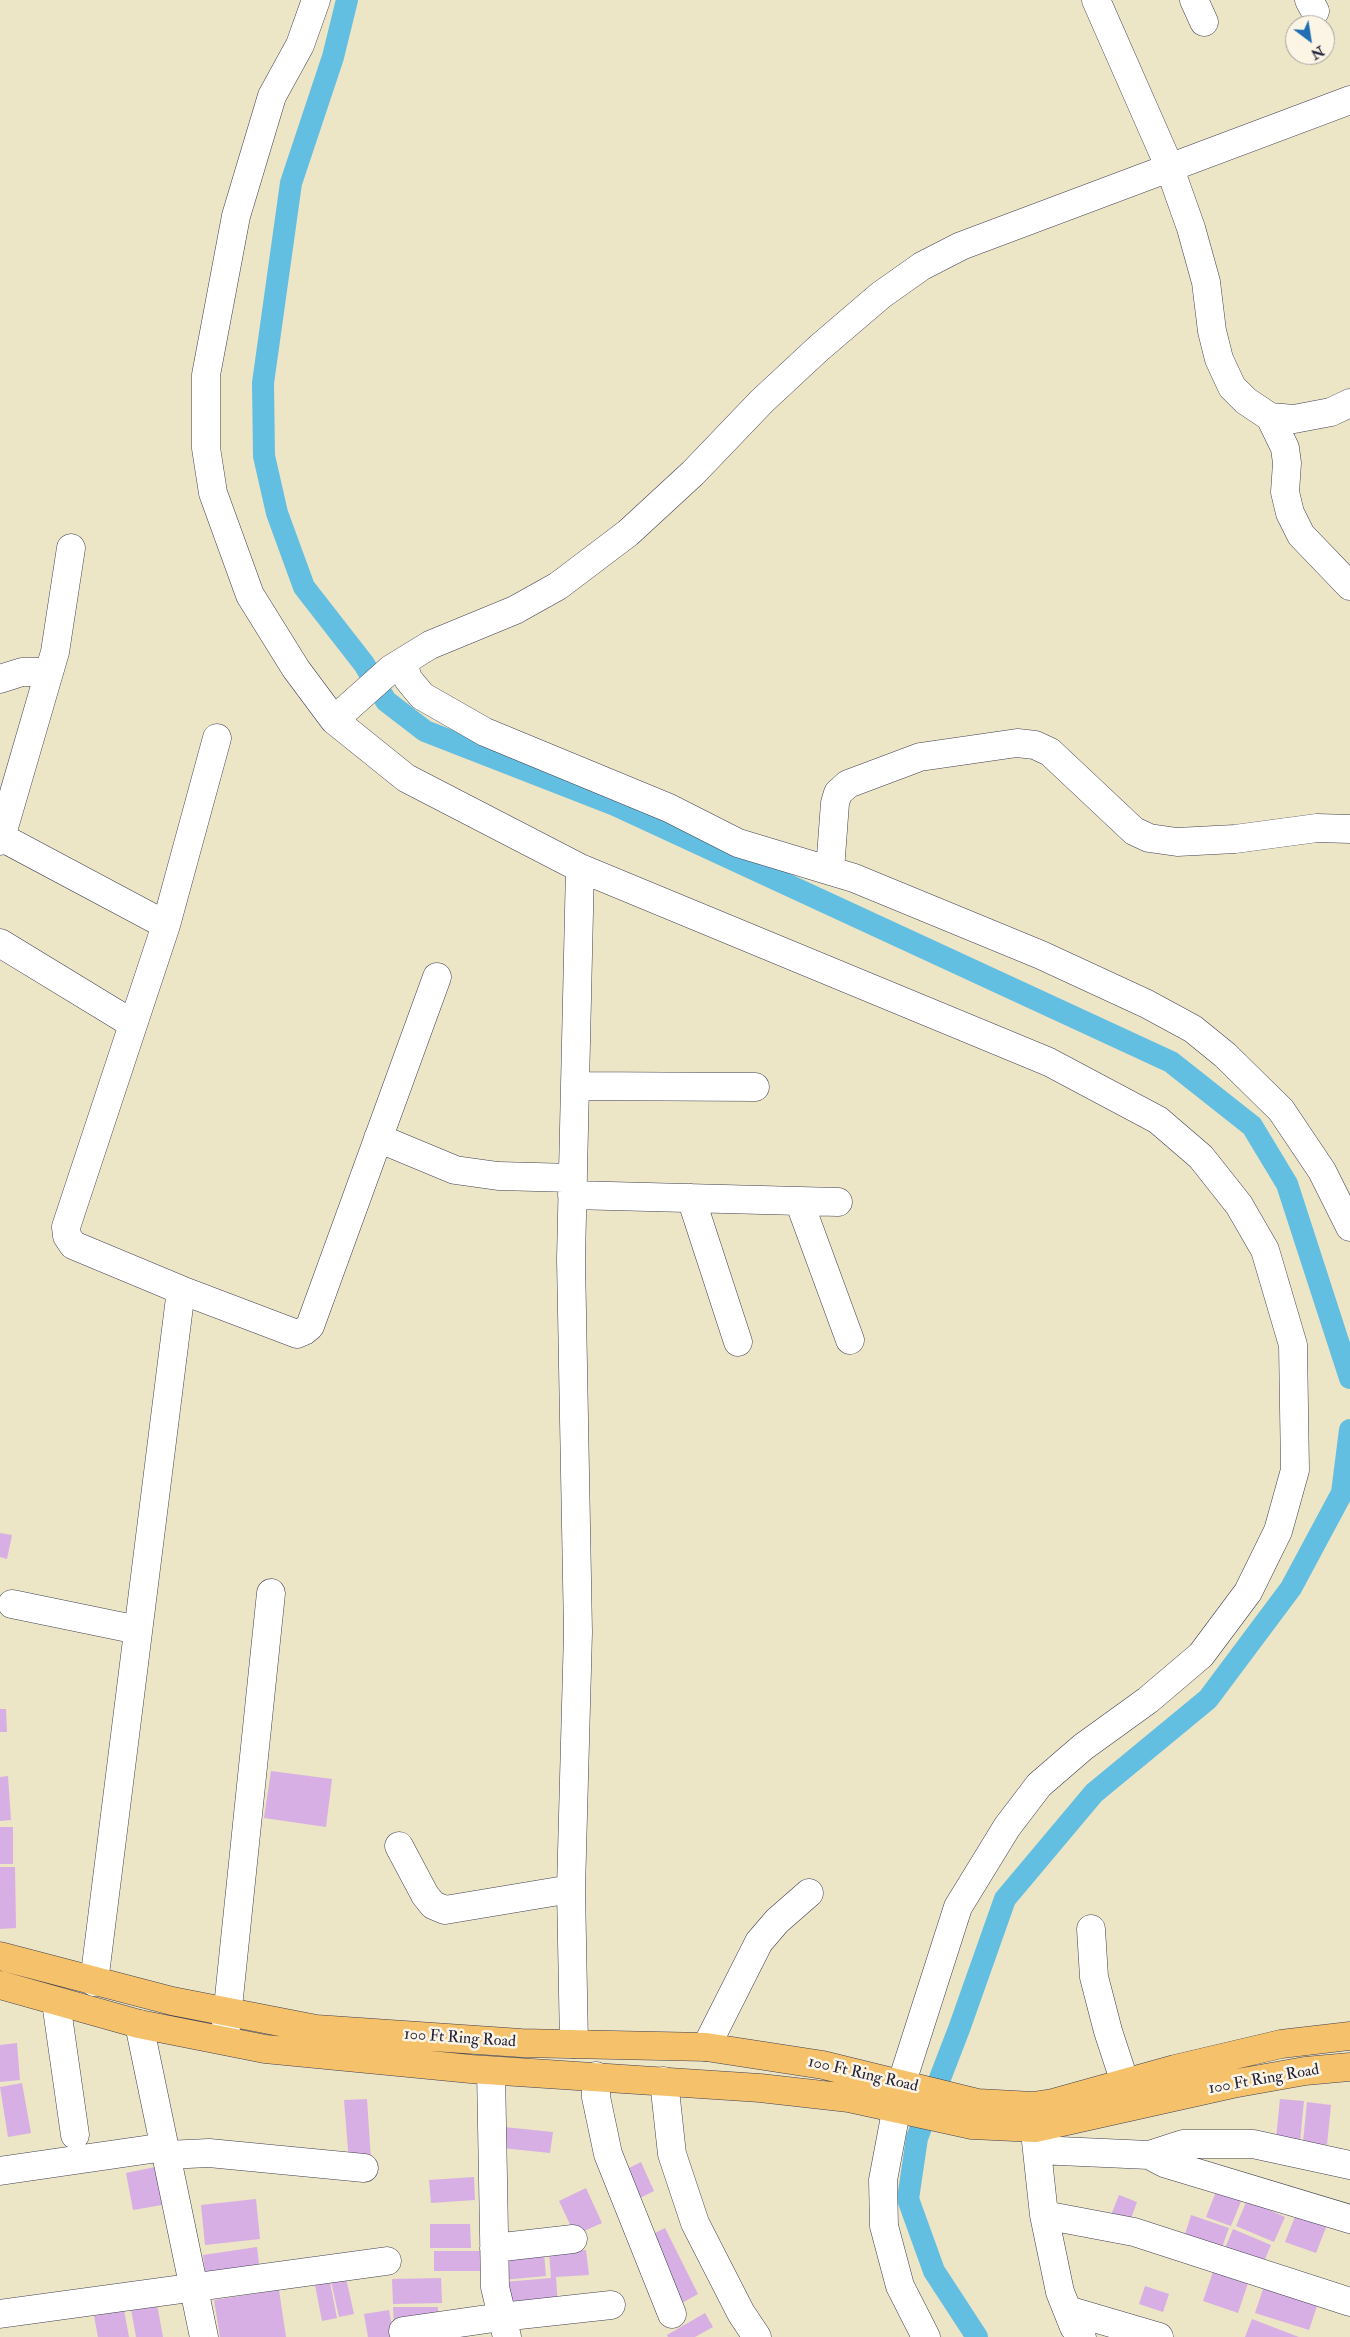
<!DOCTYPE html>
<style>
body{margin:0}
#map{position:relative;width:1350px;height:2337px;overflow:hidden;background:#ece5c6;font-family:"IM FELL Double Pica",serif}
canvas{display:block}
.north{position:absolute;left:1285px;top:15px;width:50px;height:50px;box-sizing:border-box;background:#fcf5e5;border:1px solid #a5a1a1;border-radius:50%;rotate:149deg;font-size:14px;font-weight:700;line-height:20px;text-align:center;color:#22223b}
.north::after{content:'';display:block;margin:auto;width:18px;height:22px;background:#1f6fb2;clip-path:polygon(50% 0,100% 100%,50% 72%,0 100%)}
</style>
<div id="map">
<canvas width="1350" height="2337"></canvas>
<div class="north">N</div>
</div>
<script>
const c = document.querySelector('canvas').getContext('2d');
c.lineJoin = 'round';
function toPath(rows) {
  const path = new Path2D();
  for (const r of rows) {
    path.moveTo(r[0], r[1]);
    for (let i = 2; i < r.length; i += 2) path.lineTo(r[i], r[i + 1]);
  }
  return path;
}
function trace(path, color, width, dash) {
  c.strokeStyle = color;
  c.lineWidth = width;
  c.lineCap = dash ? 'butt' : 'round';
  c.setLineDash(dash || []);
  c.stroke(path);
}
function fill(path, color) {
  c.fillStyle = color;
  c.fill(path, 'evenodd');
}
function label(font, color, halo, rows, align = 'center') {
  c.font = font + ' "IM FELL Double Pica",serif';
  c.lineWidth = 5;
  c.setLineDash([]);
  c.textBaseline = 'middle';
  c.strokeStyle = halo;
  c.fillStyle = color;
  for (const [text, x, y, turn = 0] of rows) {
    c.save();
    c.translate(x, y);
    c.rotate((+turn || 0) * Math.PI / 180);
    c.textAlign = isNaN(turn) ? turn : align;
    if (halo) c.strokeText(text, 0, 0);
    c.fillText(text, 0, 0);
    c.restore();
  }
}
const canal = toPath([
 [347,0,333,57,291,183,263,383,264,456,277,513,304,587,364,664,386,701,425,731,615,805,1171,1062,1252,1126,1287,1184,1350,1378],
 [977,2337,934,2271,908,2199,917,2138,959,2029,1005,1899,1094,1793,1208,1699,1291,1588,1342,1493,1350,1430]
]);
const building = toPath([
 [0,1533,12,1535,7,1559,0,1557],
 [0,1709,6,1709,7,1732,0,1732],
 [271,1771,332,1779,326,1827,264,1818],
 [8,1776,11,1820,0,1821,0,1777],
 [0,1827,13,1827,13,1864,0,1864],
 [0,1867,15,1867,16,1928,0,1929],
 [17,2043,20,2080,0,2082,0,2045],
 [22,2083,31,2133,8,2137,0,2087],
 [367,2099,371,2160,349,2162,344,2100],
 [1280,2099,1304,2101,1300,2141,1276,2139],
 [1307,2102,1331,2105,1327,2145,1303,2142],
 [504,2127,553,2132,550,2153,502,2148],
 [641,2162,654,2191,638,2199,625,2170],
 [155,2167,162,2205,133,2210,126,2173],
 [474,2177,475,2200,431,2203,429,2180],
 [586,2188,602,2223,575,2235,559,2201],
 [1217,2189,1242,2199,1231,2226,1206,2217],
 [1119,2195,1137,2202,1128,2227,1109,2220],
 [256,2199,260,2239,205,2245,201,2205],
 [1247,2200,1285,2217,1274,2242,1236,2226],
 [1296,2214,1327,2225,1316,2253,1285,2242],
 [1191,2215,1229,2228,1220,2253,1183,2241],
 [430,2224,470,2224,471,2248,430,2248],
 [665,2228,698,2294,682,2303,649,2236],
 [1233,2229,1271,2245,1260,2271,1222,2255],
 [257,2247,260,2271,206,2279,203,2255],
 [586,2250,589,2275,556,2277,558,2306,506,2310,504,2282,551,2278,549,2253],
 [434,2251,481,2251,482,2271,434,2271],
 [544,2253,546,2276,503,2280,501,2257],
 [1214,2269,1249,2280,1238,2313,1203,2301],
 [346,2278,354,2314,339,2317,331,2281],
 [441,2278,442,2303,393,2304,392,2279],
 [330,2282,337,2318,322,2321,315,2285],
 [1145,2286,1169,2294,1163,2312,1139,2304],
 [1264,2286,1318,2303,1309,2330,1255,2313],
 [279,2290,286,2337,220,2337,214,2300],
 [157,2304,163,2337,136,2337,131,2309],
 [393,2307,438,2307,437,2325,394,2325],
 [124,2310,129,2337,98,2337,94,2316],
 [389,2310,394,2337,368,2337,364,2314],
 [705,2313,713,2327,695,2337,668,2337,667,2335],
 [1252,2319,1299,2337,1245,2337]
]);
const minor = toPath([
 [316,0,300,45,272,96,236,216,206,375,206,448,213,493,250,595,296,669,334,720,406,778,580,868,1049,1062,1158,1120,1201,1157,1239,1205,1265,1250,1293,1345,1295,1470,1278,1531,1248,1592,1201,1655,1148,1700,1083,1747,1039,1785,1007,1827,958,1907,901,2085,883,2180,884,2226,900,2286,926,2337],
 [1096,0,1169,166,1191,228,1206,282,1212,331,1219,359,1232,387,1246,401,1270,417,1294,419,1331,412,1350,403],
 [1194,0,1204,22],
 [1309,0,1315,11],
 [1270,417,1285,448,1287,463,1285,492,1290,513,1301,535,1350,586],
 [403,662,408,679,422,696,485,732,669,808,738,843,854,878,1041,955,1147,1004,1193,1029,1225,1055,1281,1110,1322,1171,1350,1227],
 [0,679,22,672,49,672],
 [334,720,391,669,430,645,515,610,558,586,628,533,693,473,762,401,819,348,881,295,922,266,961,246,1350,100],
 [217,738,166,925,66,1227,67,1236,73,1245,181,1290,297,1334,304,1331,310,1326,437,977],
 [1,837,166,925],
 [0,841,55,652,71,548],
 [830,870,835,803,838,793,848,784,920,757,1017,743,1035,745,1050,752,1134,831,1149,838,1177,842,1235,839,1317,828,1350,829],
 [0,943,133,1024],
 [575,1086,755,1087],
 [378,1138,455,1170,498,1176,573,1178],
 [572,1195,838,1202],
 [691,1198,738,1342],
 [799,1201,850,1340],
 [12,1604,138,1630],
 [399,1846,425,1895,433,1905,445,1910,571,1889],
 [1091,1929,1094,1977,1108,2031,1125,2083],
 [94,1982,181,1290],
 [56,2002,75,2135],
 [139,2024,204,2337],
 [225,2036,271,1593],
 [574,2044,571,1889,578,1632,571,1259,580,868],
 [706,2047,759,1942,777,1921,809,1893],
 [491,2071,495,2287,507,2337],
 [596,2076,596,2097,608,2154,672,2314],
 [664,2081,672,2154,695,2223,741,2313,757,2337],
 [1035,2132,1044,2215,1060,2292,1074,2327,1082,2337],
 [1037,2150,1149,2155,1164,2163,1350,2219],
 [166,2155,209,2153,364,2168],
 [1149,2155,1183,2144,1253,2144,1350,2165],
 [0,2171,165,2147],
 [1044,2215,1134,2232,1350,2302],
 [494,2248,573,2239],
 [1067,2310,1159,2337],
 [0,2314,387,2261],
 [403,2331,501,2317,611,2305]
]);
const major = toPath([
 [0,1956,172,2001,316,2029,521,2043,706,2047,823,2065,978,2103,1033,2106,1053,2103,1175,2069,1281,2044,1350,2036],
 [0,1985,139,2024,265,2049,471,2069,760,2088,849,2098,972,2125,1035,2128,1232,2084,1305,2071,1350,2067]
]);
const streetNames = [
 ["100 Ft Ring Road",460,2039,4],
 ["100 Ft Ring Road",863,2075,13],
 ["100 Ft Ring Road",1264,2080,-10]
];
trace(canal, '#63bfe1', 22);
fill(building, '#d8afe4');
trace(minor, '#403f50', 29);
trace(major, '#403f50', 29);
trace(minor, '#fff', 28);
trace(major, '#f5c16b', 28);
label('16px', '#22223b', '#fcf5e5', streetNames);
</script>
